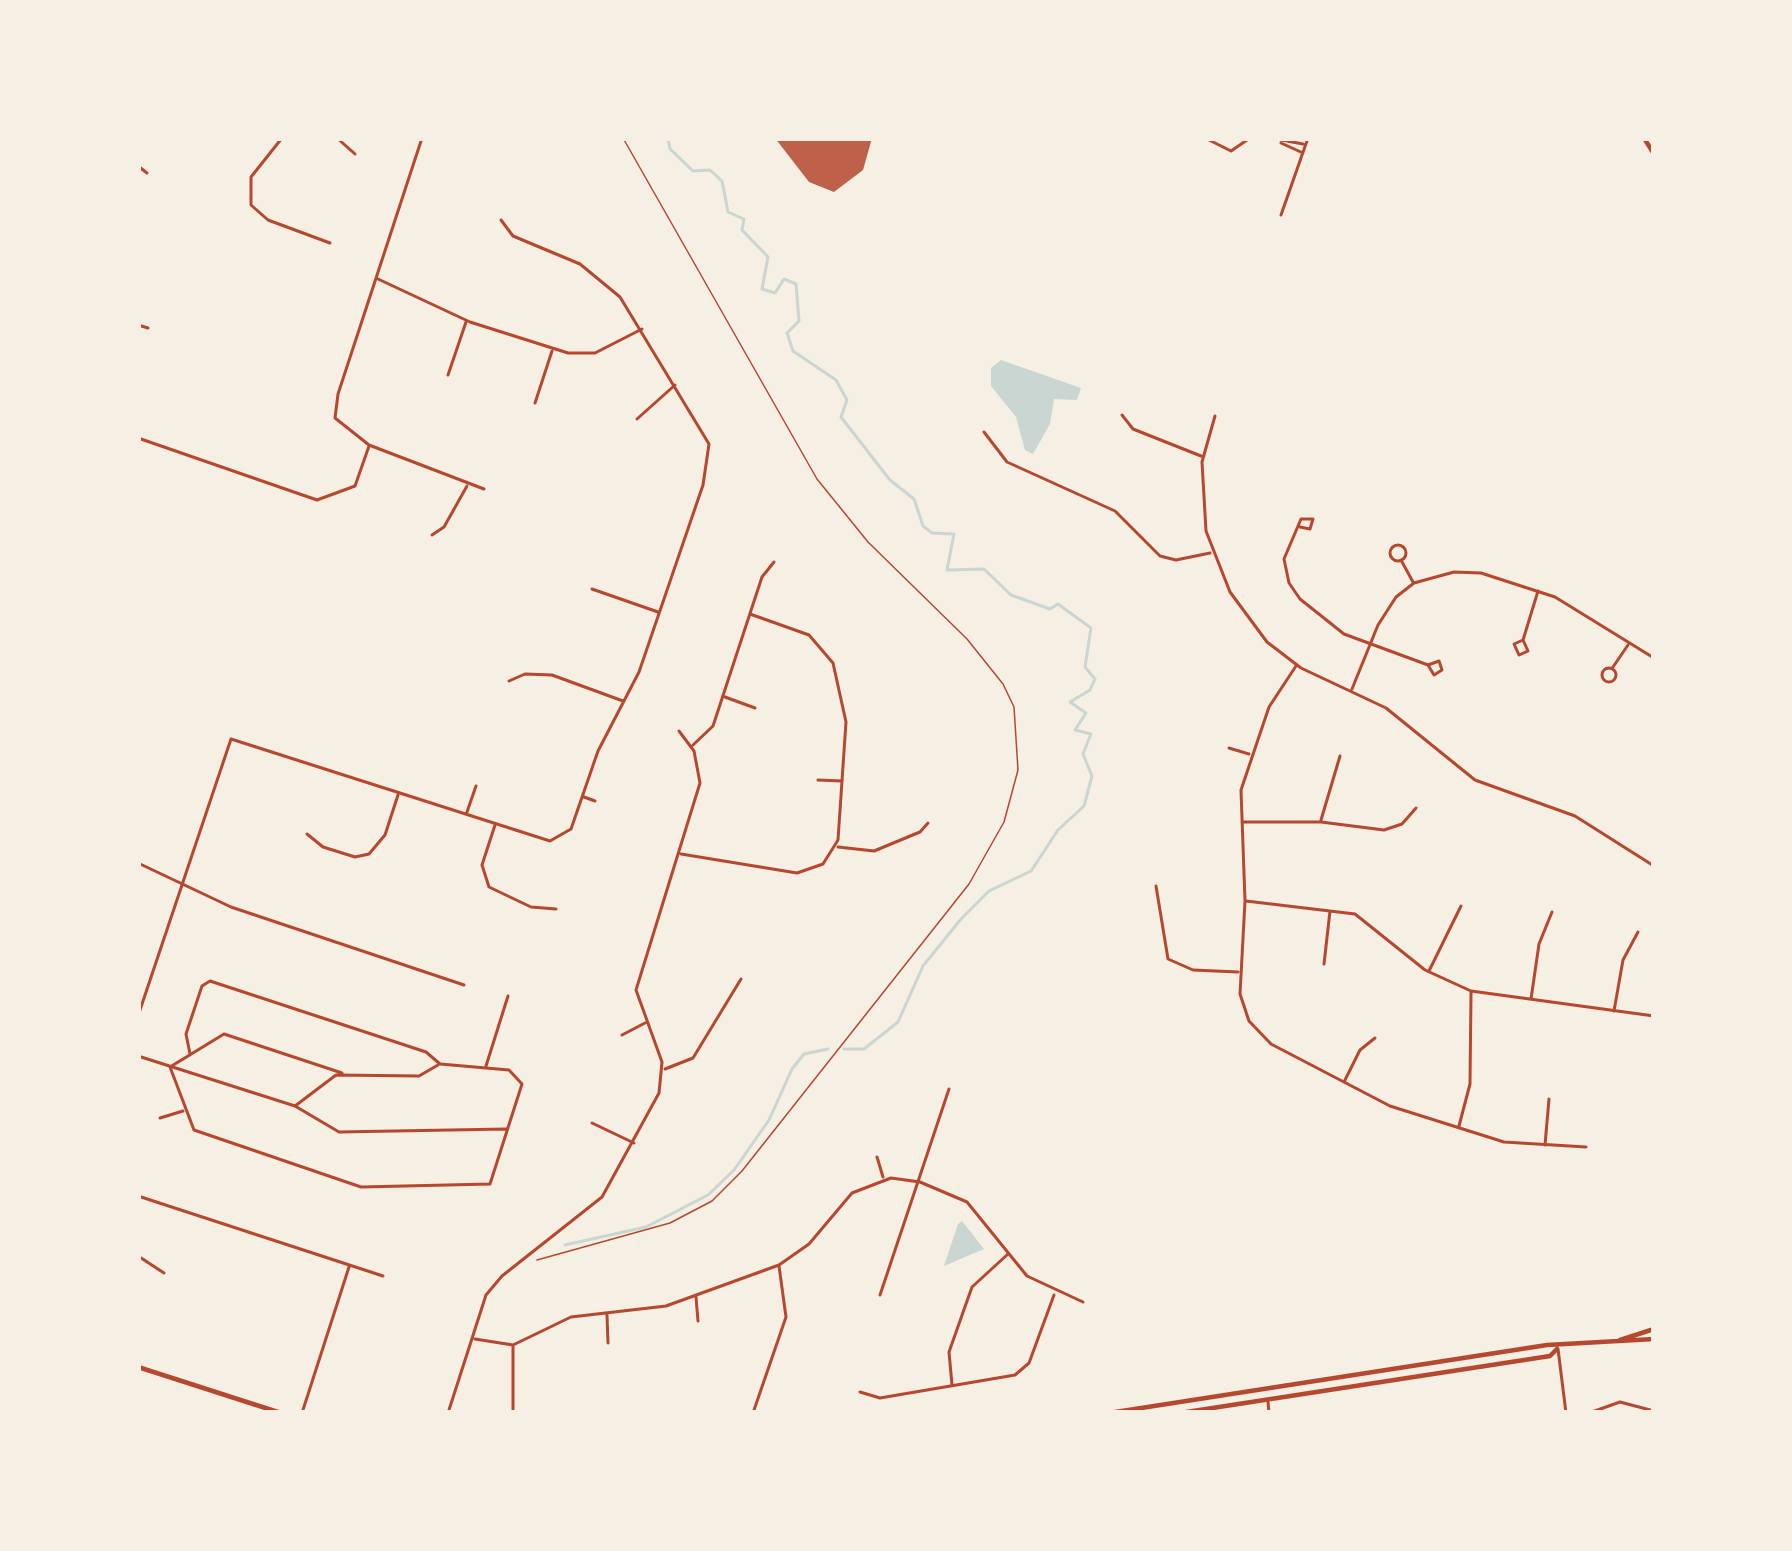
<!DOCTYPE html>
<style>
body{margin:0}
#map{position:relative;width:1792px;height:1551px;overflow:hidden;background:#f6efe4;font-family:"Sofia Sans Condensed",sans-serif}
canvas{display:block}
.frame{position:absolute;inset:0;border:141px solid #f6efe4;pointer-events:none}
</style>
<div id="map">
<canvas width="1792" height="1551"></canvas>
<div class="frame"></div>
</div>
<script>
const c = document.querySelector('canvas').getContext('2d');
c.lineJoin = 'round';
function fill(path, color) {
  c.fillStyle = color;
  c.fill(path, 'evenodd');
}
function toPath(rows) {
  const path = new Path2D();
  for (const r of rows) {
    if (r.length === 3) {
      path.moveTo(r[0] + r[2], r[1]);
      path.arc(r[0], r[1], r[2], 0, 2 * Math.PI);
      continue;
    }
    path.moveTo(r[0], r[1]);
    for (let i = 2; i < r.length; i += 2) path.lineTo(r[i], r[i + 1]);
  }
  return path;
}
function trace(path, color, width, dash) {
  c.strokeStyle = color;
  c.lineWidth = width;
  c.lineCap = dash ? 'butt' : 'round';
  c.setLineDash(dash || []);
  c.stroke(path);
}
const water = toPath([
 [1001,360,1081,388,1077,400,1054,399,1050,424,1033,454,1025,450,1016,417,991,386,991,368],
 [962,1221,984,1249,944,1266,958,1224]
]);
const stream = toPath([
 [668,138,670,149,693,171,710,170,722,181,728,212,744,219,742,230,768,257,762,289,775,293,784,279,796,284,799,321,787,333,793,351,836,380,847,400,841,417,890,480,914,499,923,526,932,533,954,534,947,570,984,569,1011,595,1050,609,1058,604,1091,628,1085,667,1095,679,1090,690,1070,702,1086,713,1075,730,1091,734,1083,754,1092,776,1084,806,1058,830,1031,871,989,891,961,919,923,966,898,1022,864,1049,844,1049],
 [565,1245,646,1227,708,1195,734,1170,769,1120,792,1069,804,1054,828,1049]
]);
const building = toPath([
 [775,138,872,138,863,170,834,192,809,182]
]);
const path = toPath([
 [537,1260,670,1223,712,1201,742,1171,969,884,1004,822,1018,770,1014,707,1003,684,967,639,868,542,817,479,623,138]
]);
const minor = toPath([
 [282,138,251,177,251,205,268,220,330,243],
 [337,138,355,154],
 [422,138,338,394,335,418,369,445,484,489],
 [1205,138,1231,151,1250,138],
 [1271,138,1303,144],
 [1281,143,1303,153],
 [138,166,147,173],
 [1281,215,1308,138],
 [378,279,470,322,568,353,595,353,642,329],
 [138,325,148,328],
 [448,375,466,322],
 [535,403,552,351],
 [1122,415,1133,429,1201,456],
 [1215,416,1202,462,1206,531,1230,592,1267,642,1301,668,1386,708,1475,780,1575,816,1654,866],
 [637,419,675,385],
 [984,432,1007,462,1115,511,1160,556,1176,560,1210,553],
 [138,438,317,500,355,486,369,446],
 [1300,527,1310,529,1313,519,1301,519,1284,559,1289,583,1300,599,1344,634,1428,665,1439,661,1442,670,1434,675,1428,665],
 [432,535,444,527,467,486],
 [1398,553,8],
 [1401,560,1413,582],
 [592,589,658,612],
 [1523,640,1514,644,1519,655,1528,651,1523,640,1538,591],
 [1296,666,1269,707,1241,790,1245,901,1240,994,1249,1021,1271,1044,1390,1106,1504,1142,1586,1147],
 [1613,667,1628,645],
 [1609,675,7],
 [509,681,525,674,552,675,623,701],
 [1352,689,1378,625,1396,597,1414,583,1454,572,1481,573,1555,597,1654,658],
 [725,697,755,708],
 [693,745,713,726,762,577,774,562],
 [1229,748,1249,754],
 [818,780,842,781],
 [584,797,595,801],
 [467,812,476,786],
 [1321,820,1340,756],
 [1242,822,1321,822,1384,830,1402,824,1416,808],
 [495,825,482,865,489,887,531,907,556,909],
 [307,834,323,847,355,857,369,854,385,835,398,795],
 [838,847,874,851,920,832,928,823],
 [681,854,797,873,823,864,838,840,846,722,833,663,809,635,750,614],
 [138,863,231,907,464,985],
 [1156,886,1168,959,1193,970,1238,972],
 [1246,901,1355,914,1425,970,1471,991,1654,1016],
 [1324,964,1330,911],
 [1429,971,1461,906],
 [1531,999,1539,944,1552,912],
 [1614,1011,1623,960,1638,932],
 [138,1016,231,739,550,841,571,829,598,751,639,672,703,485,709,444,620,297,580,264,513,236,501,220],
 [622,1035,645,1023],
 [190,1054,186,1034,202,986,210,981,426,1052,440,1064,509,1070,522,1084,490,1184,361,1187,194,1130,170,1067,224,1034,342,1073],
 [138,1056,295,1106,339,1132,506,1129],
 [486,1066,508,996],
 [665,1069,693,1058,741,979],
 [1345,1080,1360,1050,1375,1038],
 [295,1106,336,1075,419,1076,438,1065],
 [160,1118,183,1111],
 [592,1123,634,1143],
 [1459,1126,1470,1084,1471,993],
 [1545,1145,1549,1099],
 [877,1157,883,1177],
 [138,1196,383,1276],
 [138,1256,164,1273],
 [880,1295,949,1089],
 [696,1297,698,1321],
 [607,1315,608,1343],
 [475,1339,513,1345,571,1317,666,1306,779,1265,809,1244,852,1193,891,1178,920,1182,967,1202,1027,1276,1083,1302],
 [1558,1349,1566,1413],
 [952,1385,949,1352,972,1287,1008,1254],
 [860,1392,880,1398,1015,1375,1029,1363,1054,1295],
 [1268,1402,1269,1413],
 [302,1413,349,1267],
 [448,1413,486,1295,502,1276,602,1197,659,1093,662,1062,636,990,700,783,694,751,679,731],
 [513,1413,513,1345],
 [753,1413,786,1317,779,1266],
 [1589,1413,1620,1402,1654,1411]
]);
const tertiary = toPath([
 [1644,138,1654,154],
 [138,1367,281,1413]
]);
const primary = toPath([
 [1620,1340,1654,1329],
 [1109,1413,1547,1345,1654,1339],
 [1180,1413,1550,1356,1557,1349]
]);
fill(water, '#c9d6d2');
trace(stream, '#c9d6d2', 3);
fill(building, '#bf614a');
trace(path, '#b5482f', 1.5);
trace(minor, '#b5482f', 3);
trace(tertiary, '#b5482f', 4.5);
trace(primary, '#b5482f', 4.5);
</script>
